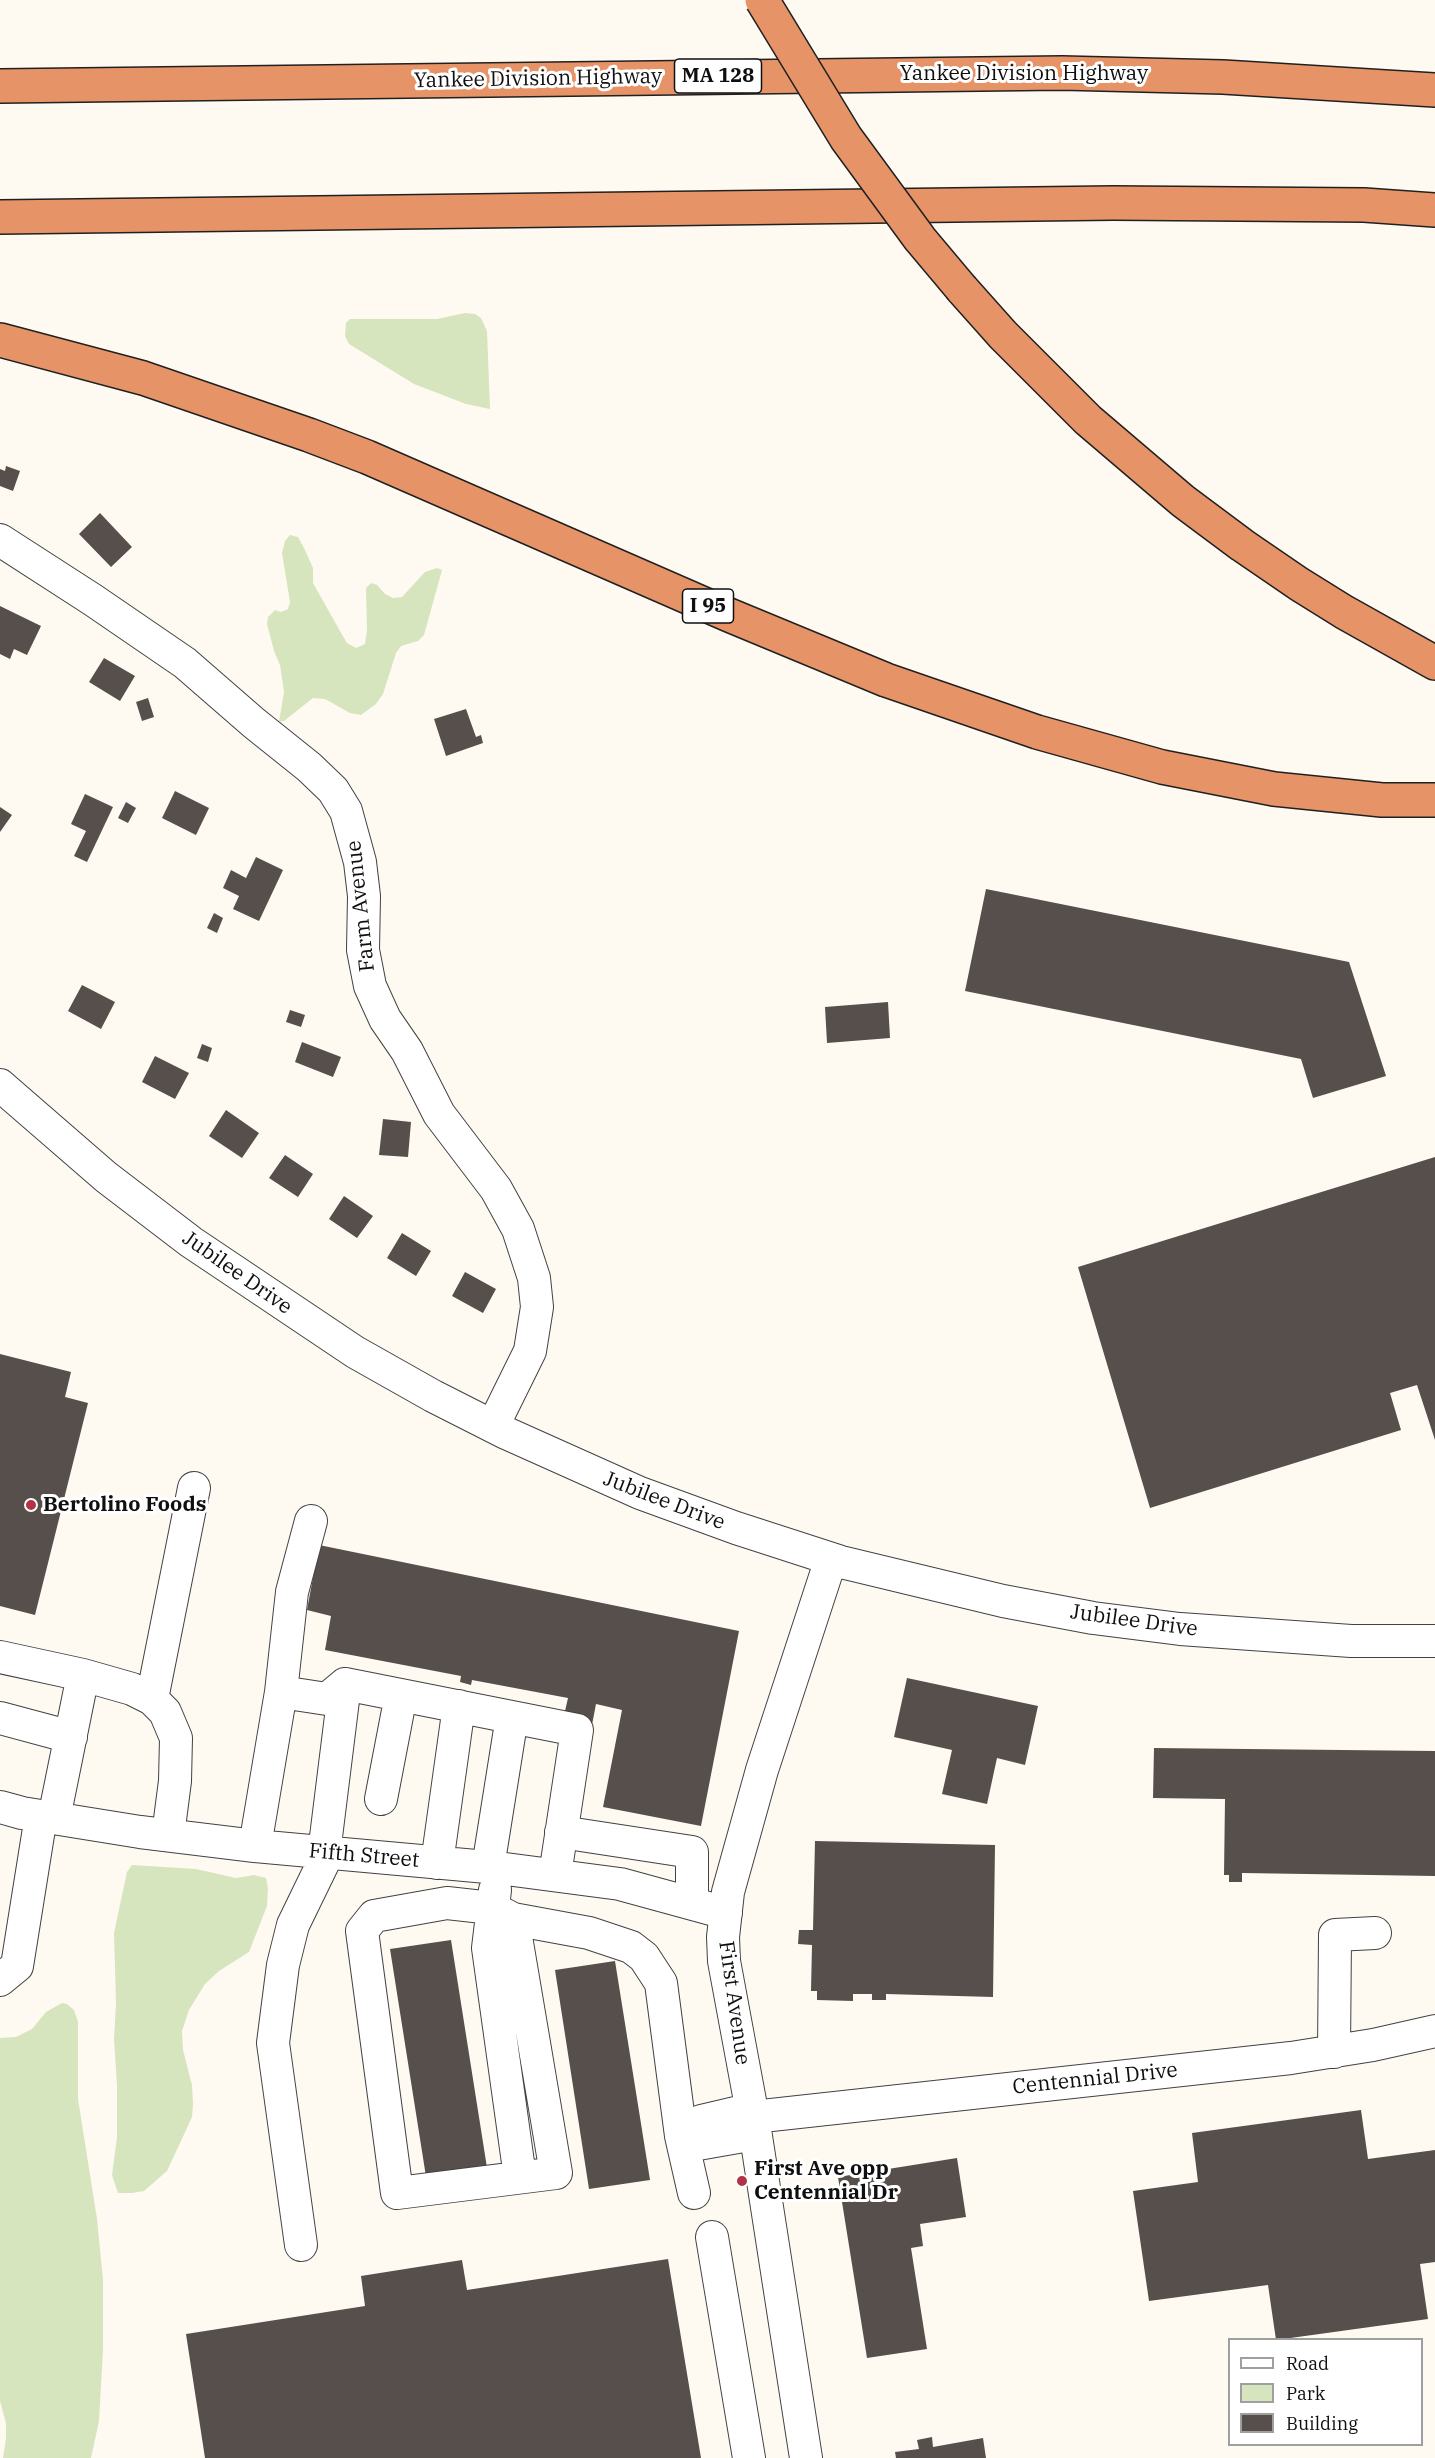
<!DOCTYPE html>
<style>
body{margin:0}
#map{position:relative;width:1435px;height:2458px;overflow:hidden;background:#fefaf2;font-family:"IBM Plex Serif",serif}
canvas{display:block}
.legend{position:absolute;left:1228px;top:2338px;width:195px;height:108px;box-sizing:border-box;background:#fff;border:2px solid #9f9f9f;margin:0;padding:8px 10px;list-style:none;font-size:18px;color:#0f0f0f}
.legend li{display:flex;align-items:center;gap:12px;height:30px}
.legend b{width:30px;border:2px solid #9f9f9f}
</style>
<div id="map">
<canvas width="1435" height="2458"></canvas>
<ul class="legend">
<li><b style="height:8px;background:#fff"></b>Road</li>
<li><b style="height:16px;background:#d6e5be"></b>Park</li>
<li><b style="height:16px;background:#564f4c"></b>Building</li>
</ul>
</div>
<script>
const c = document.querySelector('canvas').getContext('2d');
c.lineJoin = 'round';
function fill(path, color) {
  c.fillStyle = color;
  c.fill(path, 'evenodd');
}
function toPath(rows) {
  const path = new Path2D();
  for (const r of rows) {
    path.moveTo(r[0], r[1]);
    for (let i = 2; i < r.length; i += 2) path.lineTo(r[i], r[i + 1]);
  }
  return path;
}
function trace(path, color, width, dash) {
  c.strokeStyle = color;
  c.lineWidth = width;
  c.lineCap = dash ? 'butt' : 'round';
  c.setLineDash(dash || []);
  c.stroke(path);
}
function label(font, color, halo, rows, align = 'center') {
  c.font = font + ' "IBM Plex Serif",serif';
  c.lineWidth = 6;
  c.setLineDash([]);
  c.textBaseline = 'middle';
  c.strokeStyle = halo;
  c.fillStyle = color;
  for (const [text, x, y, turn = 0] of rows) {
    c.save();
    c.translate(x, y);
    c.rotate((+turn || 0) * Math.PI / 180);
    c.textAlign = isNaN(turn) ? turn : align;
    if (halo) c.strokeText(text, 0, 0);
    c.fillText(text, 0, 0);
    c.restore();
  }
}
const green = toPath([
 [465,313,475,314,481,318,487,331,490,409,466,404,414,384,349,344,345,336,346,323,350,319,437,319],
 [290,535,298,537,304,548,313,568,313,583,340,631,347,643,356,648,365,644,367,630,366,588,371,583,377,585,385,594,393,598,402,597,425,572,437,568,442,570,424,635,418,641,401,646,396,653,383,694,376,704,361,715,350,713,325,699,313,698,284,721,279,722,284,692,280,665,274,651,267,624,268,617,275,610,281,612,288,609,290,602,282,553,285,541],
 [132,1865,196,1869,236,1878,254,1875,266,1878,268,1888,267,1906,249,1952,219,1971,205,1984,189,2010,182,2031,183,2050,192,2085,193,2104,192,2117,181,2141,167,2171,144,2191,132,2193,118,2193,112,2175,117,2137,117,2085,114,2039,116,2003,114,1933,127,1872],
 [62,2003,67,2004,74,2010,78,2022,78,2099,97,2219,103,2280,103,2350,99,2421,91,2458,3,2458,6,2439,6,2423,0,2401,0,2038,16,2037,32,2029,46,2012]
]);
const building = toPath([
 [6,466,20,471,13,491,0,486,0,469,5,471],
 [100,513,132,547,111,567,79,534],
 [0,606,41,626,27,655,14,649,10,659,0,654],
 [104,658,135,676,120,701,89,682],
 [148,698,154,717,142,721,136,702],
 [466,709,476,737,481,735,483,743,446,756,434,719],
 [175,791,209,808,196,835,162,818],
 [85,794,113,807,87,862,74,856,86,831,71,824],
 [126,802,136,808,128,823,118,818],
 [0,807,12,815,0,832],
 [256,857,283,870,259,921,233,909,239,896,223,888,231,870,246,878],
 [986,889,1349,962,1386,1076,1313,1098,1301,1059,965,991],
 [214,913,223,918,217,933,207,928],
 [82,985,115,1002,101,1029,68,1011],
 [888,1002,890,1038,827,1043,825,1007],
 [290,1010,305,1015,301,1027,286,1022],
 [302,1042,341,1057,333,1077,295,1062],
 [202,1044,212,1048,208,1062,197,1058],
 [155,1056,189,1073,175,1099,142,1082],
 [226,1110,259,1133,242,1158,209,1136],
 [383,1119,411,1122,408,1157,379,1155],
 [285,1155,313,1174,298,1197,269,1178],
 [1435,1157,1435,1440,1417,1385,1390,1393,1401,1430,1150,1508,1078,1267],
 [344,1196,373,1216,357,1238,329,1219],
 [402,1233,431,1251,416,1276,387,1258],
 [465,1272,496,1289,483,1313,452,1296],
 [0,1354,71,1372,65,1397,88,1403,35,1615,0,1606],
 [319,1545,739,1631,701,1826,603,1807,622,1710,596,1704,591,1730,562,1724,568,1698,472,1680,471,1685,460,1682,461,1676,325,1650,331,1616,307,1610],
 [907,1678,1038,1706,1025,1765,997,1758,987,1804,942,1794,952,1750,894,1737],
 [1154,1748,1435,1751,1435,1876,1242,1873,1242,1882,1229,1882,1229,1875,1224,1875,1225,1799,1153,1798],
 [815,1841,995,1845,993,1997,886,1994,886,2000,872,2000,872,1994,853,1994,853,2001,817,2000,817,1991,811,1991,812,1945,798,1944,799,1930,813,1930],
 [451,1940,488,2174,427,2183,390,1949],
 [615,1961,650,2180,589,2189,555,1970],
 [1361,2110,1368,2159,1435,2150,1435,2262,1420,2264,1428,2319,1276,2340,1268,2285,1149,2301,1133,2191,1198,2182,1192,2133],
 [957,2158,966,2217,920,2224,923,2246,911,2248,927,2349,867,2358,838,2177],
 [668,2259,701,2458,205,2458,186,2334,365,2306,361,2276,462,2260,467,2290],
 [932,2437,933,2447,983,2438,986,2458,896,2458,895,2452,919,2449,917,2440]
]);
const minor = toPath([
 [0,540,93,600,185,663,254,723,309,767,333,790,346,811,360,862,364,896,363,950,370,986,385,1019,407,1051,439,1114,496,1189,518,1229,534,1278,537,1307,530,1351,493,1426],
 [0,1085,106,1177,191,1242,355,1352,433,1396,506,1433,640,1493,736,1528,841,1562,1003,1601,1093,1618,1180,1629,1351,1641,1435,1641],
 [0,1657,83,1675,54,1818],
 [83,1675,132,1689,152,1699,165,1712,176,1738,175,1781,168,1835],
 [281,1692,292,1592,311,1521],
 [152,1699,194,1488],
 [0,1718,71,1737],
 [381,1799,401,1695],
 [0,1807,22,1813,140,1832,255,1846,498,1868,620,1884,726,1913],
 [561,1832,692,1852,692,1903],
 [255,1846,281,1692,327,1699,345,1684,577,1730,555,1875],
 [324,1853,345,1684],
 [437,1863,459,1706],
 [488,1867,512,1717],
 [495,1890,488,1948,520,2177],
 [447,1903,492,1908,513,1919,556,2173,397,2193,362,1931,374,1916,447,1903],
 [513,1919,589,1933,631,1947,644,1957,661,1983,681,2136,694,2193],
 [0,1980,17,1966,41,1816],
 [1334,2052,1335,1935,1375,1933],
 [752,2109,701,2121,681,2136,698,2144,755,2134],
 [753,2117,1291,2058,1373,2045,1435,2031],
 [712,2237,749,2458],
 [301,2245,273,2043,283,1965,293,1925,328,1853],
 [806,2458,753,2117,724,1961,723,1937,728,1892,762,1770,831,1559]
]);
const highway = toPath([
 [0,86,1062,73,1223,77,1435,90],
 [0,217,1113,203,1364,205,1435,210],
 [962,289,1003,335,1088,420,1183,501,1242,545,1299,584,1344,612,1435,663],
 [0,340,143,378,309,435,367,457,729,615,886,680,1037,732,1162,767,1274,789,1382,800,1435,800]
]);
const highwayBridge = toPath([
 [762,0,846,138,920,239,962,289]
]);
const markers = [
 [31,1505,6,"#b13446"],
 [742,2181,6,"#b13446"]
];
const shields = [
 [718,76,87],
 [708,606,51]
];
const shieldNames = [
 ["MA 128",718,76],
 ["I 95",708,606]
];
const streetNames = [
 ["Yankee Division Highway",1024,74],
 ["Yankee Division Highway",538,79,-1],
 ["Farm Avenue",361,906,-96],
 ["Jubilee Drive",237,1273,35],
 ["Jubilee Drive",664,1501,21],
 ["Jubilee Drive",1134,1621,8],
 ["Fifth Street",364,1856,5],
 ["First Avenue",734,2003,82],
 ["Centennial Drive",1095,2079,-6]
];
const poiNames = [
 ["Bertolino Foods",43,1505],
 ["First Ave opp",754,2169],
 ["Centennial Dr",754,2193]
];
fill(green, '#d6e5be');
fill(building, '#564f4c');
trace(minor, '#424242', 34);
trace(highway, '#202020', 36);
trace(minor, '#fff', 32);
trace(highway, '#e69467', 33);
trace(highwayBridge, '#202020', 36, []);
trace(highwayBridge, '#e69467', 33);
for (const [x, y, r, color] of markers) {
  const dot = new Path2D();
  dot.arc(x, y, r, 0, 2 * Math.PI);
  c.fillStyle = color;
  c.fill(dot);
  trace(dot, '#fff', 2);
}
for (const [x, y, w] of shields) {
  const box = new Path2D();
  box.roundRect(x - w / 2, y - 17, w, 34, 4.5);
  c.fillStyle = '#fff';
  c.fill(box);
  trace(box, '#0f0f0f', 1.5);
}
label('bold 20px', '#0f0f0f', null, shieldNames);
label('21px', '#0f0f0f', '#fff', streetNames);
label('bold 21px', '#0f0f0f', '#fff', poiNames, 'left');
</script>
